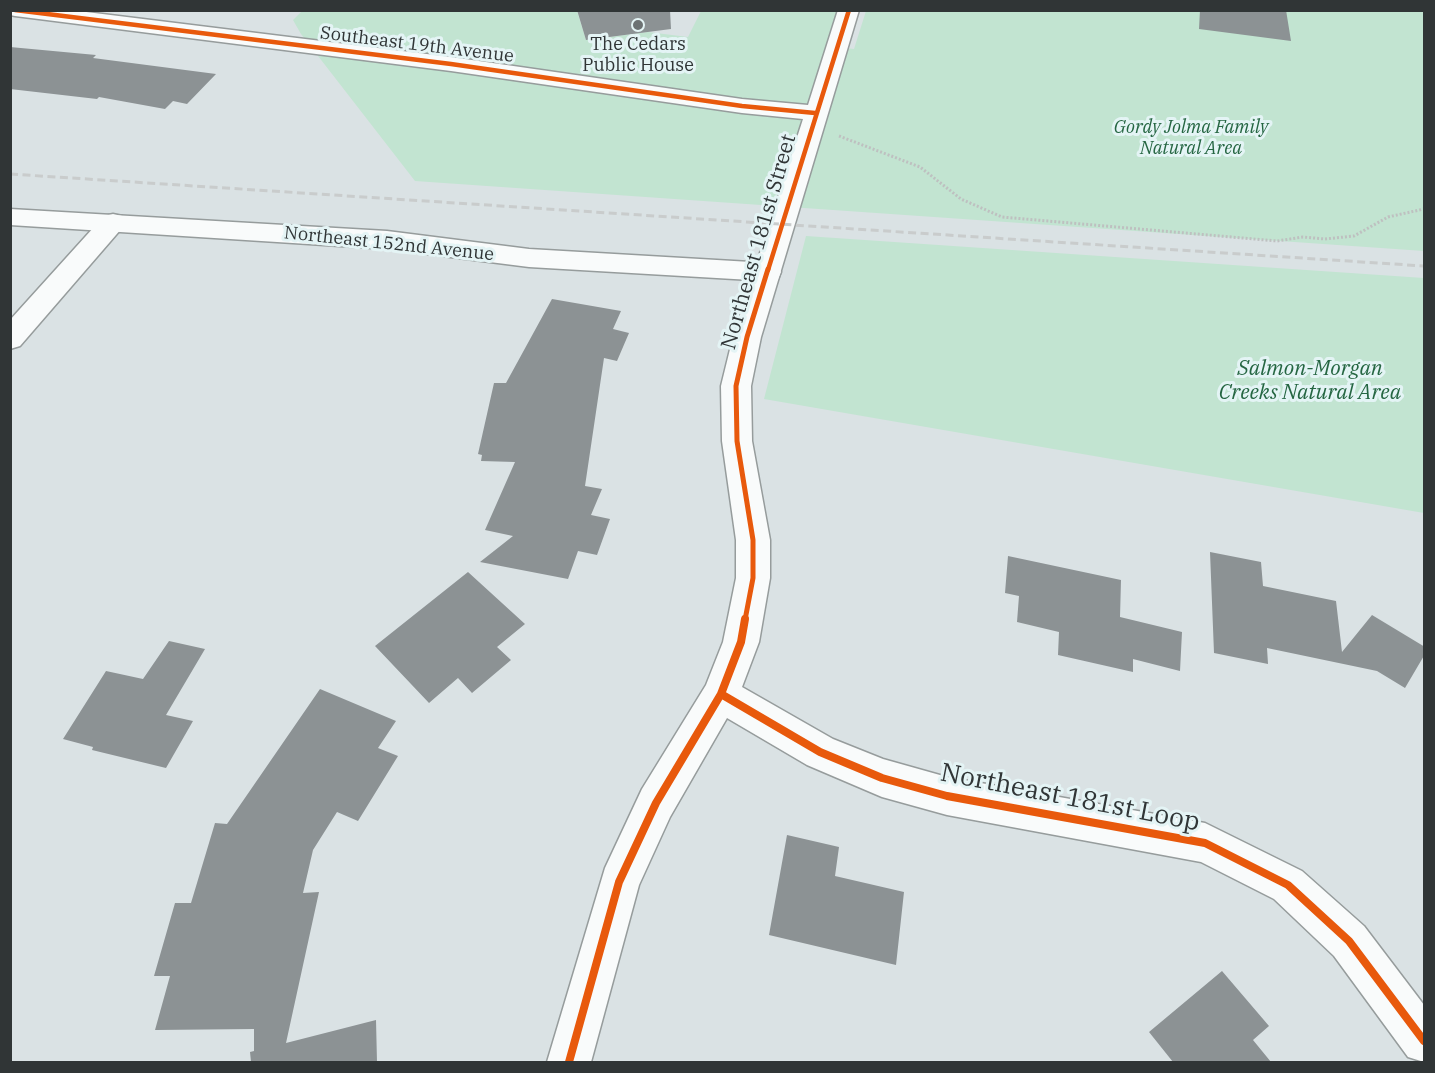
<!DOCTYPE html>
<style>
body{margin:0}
#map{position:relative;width:1435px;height:1073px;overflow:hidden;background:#dae2e4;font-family:"IBM Plex Serif",serif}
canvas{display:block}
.frame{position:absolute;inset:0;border:12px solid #303536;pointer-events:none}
</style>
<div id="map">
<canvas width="1435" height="1073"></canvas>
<div class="frame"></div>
</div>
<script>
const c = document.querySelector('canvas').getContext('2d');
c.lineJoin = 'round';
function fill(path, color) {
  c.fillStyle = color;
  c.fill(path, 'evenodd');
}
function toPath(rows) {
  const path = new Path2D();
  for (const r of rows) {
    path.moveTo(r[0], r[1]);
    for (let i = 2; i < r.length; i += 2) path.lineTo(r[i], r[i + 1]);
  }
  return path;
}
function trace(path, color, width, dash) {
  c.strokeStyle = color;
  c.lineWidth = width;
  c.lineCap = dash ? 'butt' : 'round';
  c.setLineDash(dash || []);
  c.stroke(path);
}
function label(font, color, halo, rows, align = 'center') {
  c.font = font + ' "IBM Plex Serif",serif';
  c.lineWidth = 6;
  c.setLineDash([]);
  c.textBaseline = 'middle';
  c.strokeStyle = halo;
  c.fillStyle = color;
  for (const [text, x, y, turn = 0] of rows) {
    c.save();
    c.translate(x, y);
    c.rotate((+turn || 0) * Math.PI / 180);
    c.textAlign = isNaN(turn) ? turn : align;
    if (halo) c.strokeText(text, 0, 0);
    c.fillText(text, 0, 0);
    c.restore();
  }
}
const green = toPath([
 [303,10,577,11,586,40,648,32,688,37,701,11,838,11,827,46,854,49,866,11,1424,11,1424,251,415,181,301,34,293,20],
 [806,236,1424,278,1424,513,764,399]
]);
const building = toPath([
 [577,10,670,10,671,29,586,40],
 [1200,10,1286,10,1291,41,1199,29],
 [10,47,96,55,93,58,216,74,187,104,173,101,165,109,99,97,97,99,10,89],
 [552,299,621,311,613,329,629,333,617,361,604,358,585,486,602,489,591,515,610,519,597,555,578,551,568,579,480,562,513,536,485,530,515,462,481,461,482,455,478,454,494,383,506,383],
 [1210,552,1261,562,1263,586,1336,601,1342,652,1372,615,1425,647,1425,654,1405,688,1377,671,1267,648,1268,664,1214,653],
 [1008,556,1121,580,1120,617,1182,632,1180,671,1133,659,1133,672,1058,655,1059,632,1017,622,1019,596,1005,593],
 [468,572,525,624,497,647,511,660,472,693,458,678,429,703,375,646],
 [169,641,205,649,166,715,193,721,166,768,92,750,93,747,63,739,106,671,143,679],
 [320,689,396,721,378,748,398,756,358,821,337,812,313,850,303,893,319,892,286,1043,376,1020,377,1062,251,1062,250,1052,254,1051,254,1029,155,1030,170,976,154,976,175,903,191,903,215,823,227,824],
 [787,835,839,847,835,876,904,892,896,965,769,935],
 [1222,971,1269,1026,1253,1040,1271,1062,1173,1062,1149,1032]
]);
const path = toPath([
 [839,136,920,167,961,199,1002,217,1277,241,1303,237,1325,239,1354,236,1388,217,1424,209]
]);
const minor = toPath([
 [10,10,70,10,451,57,742,99,808,105,838,10,859,10,761,337,751,386,752,441,770,540,770,578,759,642,742,687,833,739,883,759,947,777,1205,823,1302,871,1364,926,1424,1005,1424,1062,1408,1057,1334,956,1274,899,1201,862,947,815,882,797,807,765,727,718,670,817,639,885,591,1062,547,1062,605,868,642,789,706,685,723,642,736,578,736,540,722,441,721,386,733,337,803,119,742,113,451,71,15,16,10,15,10,10],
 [113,214,122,216,126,222,122,228,20,346,10,349,10,320,104,216,113,214]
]);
const tertiary = toPath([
 [10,209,387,231,529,249,768,263,778,265,781,272,778,279,768,281,529,267,387,249,10,225,10,209]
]);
const rail = toPath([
 [10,174,1424,266]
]);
const cyclewayFar2 = toPath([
 [15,10,451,64,742,106,815,113],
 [768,270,849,10]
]);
const cyclewayFar1 = toPath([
 [745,620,753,578,753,540,737,441,736,386,747,337,768,269]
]);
const cycleway = toPath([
 [721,694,820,752,882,778,947,796,1205,843,1288,885,1349,941,1424,1041],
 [569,1062,619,882,656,803,721,694,741,642,745,619]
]);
const markers = [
 [638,25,6,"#6c7273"]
];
const farStreetnames = [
 ["Southeast 19th Avenue",417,45,7],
 ["Northeast 152nd Avenue",389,244,6]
];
const farPoinames = [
 ["The Cedars",638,45],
 ["Public House",638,66]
];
const farParknames = [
 ["Gordy Jolma Family",1191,128],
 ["Natural Area",1191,149]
];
const streetNames = [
 ["Northeast 181st Street",759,242,-74]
];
const parkNames = [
 ["Salmon-Morgan",1310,369],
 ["Creeks Natural Area",1310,393]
];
const nearStreetnames = [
 ["Northeast 181st Loop",1070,798,11]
];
fill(green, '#c2e4d1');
fill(building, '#8c9294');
trace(minor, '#969c9c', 3);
trace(tertiary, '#969c9c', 3);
trace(path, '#bec0c0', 3, [2, 2]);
fill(minor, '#f9fbfb');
fill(tertiary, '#f9fbfb');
trace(rail, '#c9cccc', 3, [8, 4.5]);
trace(cyclewayFar2, '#e8590c', 4.5);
trace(cyclewayFar1, '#e8590c', 5);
trace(cycleway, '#e8590c', 8);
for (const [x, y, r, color] of markers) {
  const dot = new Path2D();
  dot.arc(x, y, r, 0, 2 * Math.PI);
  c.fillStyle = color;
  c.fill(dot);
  trace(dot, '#e4f4f5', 2);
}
label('18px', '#303536', '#e4f4f5', farStreetnames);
label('18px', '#303536', '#e4f4f5', farPoinames);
label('italic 18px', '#256642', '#e4f4f5', farParknames);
label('21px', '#303536', '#e4f4f5', streetNames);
label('italic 21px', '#256642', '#e4f4f5', parkNames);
label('26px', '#303536', '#e4f4f5', nearStreetnames);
</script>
